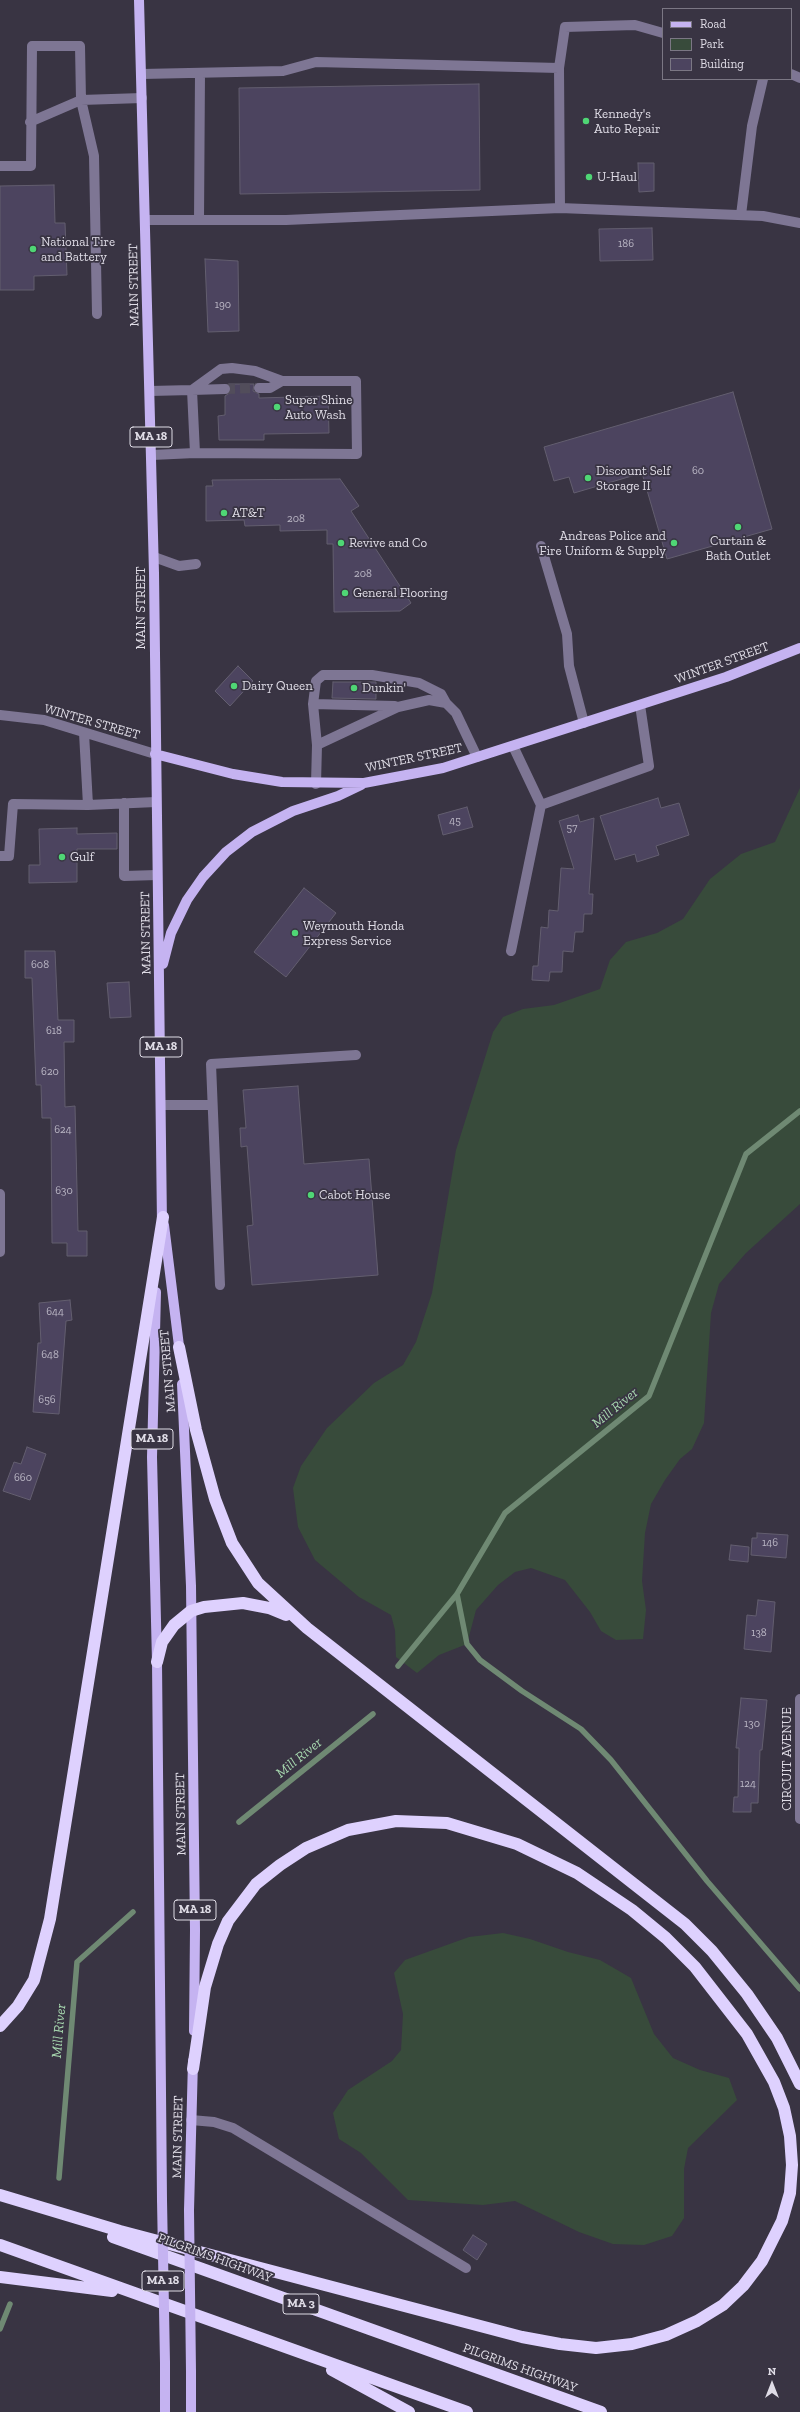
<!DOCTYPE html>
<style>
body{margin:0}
#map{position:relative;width:800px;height:2412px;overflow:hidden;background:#393443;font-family:"Zilla Slab",serif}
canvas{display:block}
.legend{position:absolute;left:662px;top:8px;width:130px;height:72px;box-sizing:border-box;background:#393443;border:1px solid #7b7784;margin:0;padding:5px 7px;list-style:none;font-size:12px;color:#dfdce6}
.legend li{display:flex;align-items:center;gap:8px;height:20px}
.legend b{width:20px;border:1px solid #7b7784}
.north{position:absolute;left:752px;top:2364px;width:40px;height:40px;-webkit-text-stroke:3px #393443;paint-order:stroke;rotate:0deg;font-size:11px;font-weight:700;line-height:16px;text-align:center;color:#dfdce6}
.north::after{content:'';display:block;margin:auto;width:14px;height:18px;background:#dfdce6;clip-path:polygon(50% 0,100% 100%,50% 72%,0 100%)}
</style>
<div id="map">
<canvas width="800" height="2412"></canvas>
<ul class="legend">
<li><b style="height:5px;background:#c5b3f1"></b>Road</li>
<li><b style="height:11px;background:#384b3b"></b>Park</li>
<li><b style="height:11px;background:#4c445f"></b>Building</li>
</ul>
<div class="north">N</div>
</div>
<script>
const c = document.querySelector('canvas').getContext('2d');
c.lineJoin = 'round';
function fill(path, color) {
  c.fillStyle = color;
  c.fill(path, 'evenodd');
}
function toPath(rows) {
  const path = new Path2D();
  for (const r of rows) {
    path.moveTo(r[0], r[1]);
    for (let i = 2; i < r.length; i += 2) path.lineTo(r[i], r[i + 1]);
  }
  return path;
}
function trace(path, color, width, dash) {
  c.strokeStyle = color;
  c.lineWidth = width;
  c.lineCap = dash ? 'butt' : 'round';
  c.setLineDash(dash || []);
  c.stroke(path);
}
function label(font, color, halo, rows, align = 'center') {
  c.font = font + ' "Zilla Slab",serif';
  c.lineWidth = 3.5;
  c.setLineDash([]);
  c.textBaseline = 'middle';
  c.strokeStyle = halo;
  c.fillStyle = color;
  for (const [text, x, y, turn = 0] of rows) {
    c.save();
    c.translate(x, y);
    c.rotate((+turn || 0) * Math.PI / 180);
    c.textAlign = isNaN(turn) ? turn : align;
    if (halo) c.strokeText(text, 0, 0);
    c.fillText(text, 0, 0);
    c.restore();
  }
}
const green = toPath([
 [800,788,800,1204,746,1253,719,1284,711,1313,704,1423,692,1449,680,1459,665,1480,651,1504,645,1533,642,1581,646,1610,643,1639,616,1640,601,1631,590,1612,565,1580,531,1568,515,1572,498,1585,476,1610,467,1644,439,1655,417,1673,396,1657,395,1630,391,1615,359,1597,315,1560,298,1527,293,1488,301,1466,327,1428,374,1383,403,1365,416,1342,432,1293,456,1150,493,1032,503,1017,523,1009,554,1005,600,989,610,960,626,942,657,933,683,919,710,879,741,854,775,842],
 [503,1933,530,1939,568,1952,600,1960,631,1978,654,2034,673,2058,700,2070,729,2078,737,2100,688,2148,684,2169,684,2218,672,2236,644,2245,613,2244,579,2232,515,2201,483,2205,408,2200,361,2153,339,2139,333,2113,348,2090,392,2061,401,2050,403,2014,394,1973,405,1960,469,1937]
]);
const stream = toPath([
 [457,1594,467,1644,480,1660,522,1691,581,1729,611,1760,707,1881,800,1989],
 [398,1666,457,1594,505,1513,649,1396,746,1154,800,1111],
 [239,1822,373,1714],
 [59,2178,77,1962,133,1912],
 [0,2329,10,2304]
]);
const building = toPath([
 [479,84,480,190,240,194,239,88,479,84],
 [638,163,654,163,654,191,639,192,638,163],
 [54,185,55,223,65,223,67,275,34,276,34,290,0,290,0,186,54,185],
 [652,228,653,260,600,261,599,229,652,228],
 [205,259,238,261,239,331,208,332,205,259],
 [229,384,254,384,253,391,259,394,259,398,328,396,329,433,264,434,264,440,219,440,218,416,225,415,225,396,231,392,229,384],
 [733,392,772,529,667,559,642,473,574,493,569,477,554,481,544,447,733,392],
 [340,479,359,506,351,511,411,603,400,611,334,612,333,544,327,544,327,530,280,531,280,525,245,526,244,520,206,521,206,486,213,486,212,480,340,479],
 [238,666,253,681,230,706,215,691,238,666],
 [333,682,376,682,376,699,332,698,333,682],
 [658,798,661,808,679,803,689,835,656,846,659,855,637,862,635,854,615,860,600,816,658,798],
 [467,807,473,827,443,835,438,815,467,807],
 [578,815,580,822,594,818,589,894,593,894,592,914,584,914,583,932,575,932,573,952,563,951,562,972,550,972,549,981,532,980,533,966,538,966,541,927,548,928,549,910,558,911,561,868,574,869,559,821,578,815],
 [77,828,77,834,117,833,117,849,77,849,77,882,29,883,29,865,40,865,39,829,77,828],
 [304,888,336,913,286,977,254,952,304,888],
 [25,951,55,951,58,1020,74,1020,74,1042,64,1042,65,1107,75,1106,78,1231,87,1231,87,1256,67,1256,67,1243,52,1243,51,1118,42,1118,41,1085,36,1085,32,978,25,978,25,951],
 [129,982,131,1017,110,1018,107,983,129,982],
 [298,1086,304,1164,369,1159,378,1275,252,1285,247,1226,253,1225,247,1146,241,1147,240,1128,246,1128,243,1090,298,1086],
 [70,1300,72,1320,66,1321,59,1414,33,1412,38,1343,41,1343,39,1303,70,1300],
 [27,1447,46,1454,30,1500,3,1491,14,1462,21,1464,27,1447],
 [757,1533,788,1535,786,1558,751,1555,752,1538,757,1538,757,1533],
 [731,1545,749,1547,748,1562,729,1560,731,1545],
 [758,1600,775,1602,771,1652,744,1649,747,1615,756,1616,758,1600],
 [741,1698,767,1700,762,1750,760,1750,758,1803,751,1803,751,1812,733,1812,734,1797,738,1797,739,1748,736,1748,741,1698],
 [473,2235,487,2244,477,2260,463,2250,473,2235]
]);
const minorTunnel = toPath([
 [225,389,259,388]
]);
const minor = toPath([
 [559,68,565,27,635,25,663,33],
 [142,74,283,71,316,62,559,68,560,208,763,216,800,223],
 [791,74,800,78],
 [30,122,81,100,94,156,97,314],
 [0,166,31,166,32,46,80,46,81,100,142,98],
 [741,215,752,126,763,79],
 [146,220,286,220,560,208],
 [199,220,200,73],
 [259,388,270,388,282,381],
 [192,390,221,369,232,368,255,371,282,381,356,381,357,454,195,453],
 [192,390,225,389],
 [150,391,192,390,195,453,152,455],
 [541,546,567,634,569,666,584,723],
 [154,557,179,566,196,564],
 [313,704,395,706],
 [0,715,44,720,155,754],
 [84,733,88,805],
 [317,745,398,707,429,700,446,703,456,713,477,757],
 [513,746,541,805],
 [316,784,317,745,313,704,316,681,323,675,372,675,419,683,441,694,446,703],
 [124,803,124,876,157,875],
 [0,856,9,856,13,804,88,805,156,802],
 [511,951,541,805,649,766,640,705],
 [162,1105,212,1105],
 [0,1194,0,1252],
 [220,1285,211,1064,356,1055],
 [800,1699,800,1819],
 [191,2120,214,2122,233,2128,466,2268]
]);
const major = toPath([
 [139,0,154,573,162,1224],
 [155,754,233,774,282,782,364,783,443,768,726,677,800,648],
 [163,964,171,933,187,900,203,877,226,852,252,832,293,811,338,796,361,785],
 [164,1225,180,1354],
 [156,1292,152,1457,157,1662,162,2200],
 [182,1384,191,1586,195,1930,194,2031],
 [189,2210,193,2061],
 [165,2363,165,2412],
 [191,2372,191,2412]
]);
const highway = toPath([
 [179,1347,196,1430,215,1499,232,1543,258,1583,307,1628,685,1924,712,1951,747,1994,777,2038,800,2084],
 [157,1662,162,1642,174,1625,191,1611,204,1607,243,1603,269,1608,286,1615],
 [0,2026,18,2006,34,1980,50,1919,163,1217],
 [0,2195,120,2231,522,2337,560,2344,596,2348,632,2344,666,2335,697,2321,723,2305,743,2286,762,2261,782,2221,790,2193,792,2165,790,2136,784,2108,774,2082,747,2034,695,1967,666,1938,632,1910,577,1873,517,1844,447,1823,396,1821,348,1830,306,1848,280,1865,256,1884,228,1921,218,1944,205,1987,193,2069],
 [113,2237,601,2412],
 [0,2245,467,2412],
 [0,2277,112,2291],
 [332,2370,409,2412]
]);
const majorBridge = toPath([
 [162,2200,165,2363],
 [189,2210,191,2372]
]);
const markers = [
 [586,121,4,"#4fd675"],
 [589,177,4,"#4fd675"],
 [33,249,4,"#4fd675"],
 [277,407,4,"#4fd675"],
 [588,478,4,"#4fd675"],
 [224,513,4,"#4fd675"],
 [738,527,4,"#4fd675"],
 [341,543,4,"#4fd675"],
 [674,543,4,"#4fd675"],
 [345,593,4,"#4fd675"],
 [234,686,4,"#4fd675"],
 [354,688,4,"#4fd675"],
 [62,857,4,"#4fd675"],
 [295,933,4,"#4fd675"],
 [311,1195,4,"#4fd675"]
];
const numberNames = [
 ["186",626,244],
 ["190",223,305],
 ["60",698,471],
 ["208",296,519],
 ["208",363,574],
 ["45",455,821],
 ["57",572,828],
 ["608",40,965],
 ["618",54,1031],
 ["620",50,1072],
 ["624",63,1130],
 ["630",64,1191],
 ["644",55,1312],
 ["648",50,1355],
 ["656",47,1400],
 ["660",23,1478],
 ["146",770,1543],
 ["138",759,1633],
 ["130",752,1724],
 ["124",748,1784]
];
const shields = [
 [151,437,42],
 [161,1047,42],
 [152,1439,42],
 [195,1910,42],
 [163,2281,42],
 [301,2304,36]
];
const shieldNames = [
 ["MA 18",151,437],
 ["MA 18",161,1047],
 ["MA 18",152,1439],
 ["MA 18",195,1910],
 ["MA 18",163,2281],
 ["MA 3",301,2304]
];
const poiNames = [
 ["Kennedy's",594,114],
 ["Auto Repair",594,129],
 ["U-Haul",597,177],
 ["National Tire",41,242],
 ["and Battery",41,257],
 ["Super Shine",285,400],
 ["Auto Wash",285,415],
 ["Discount Self",596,471],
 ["Storage II",596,486],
 ["AT&T",232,513],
 ["Andreas Police and",666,536,"right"],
 ["Fire Uniform & Supply",666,551,"right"],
 ["Curtain &",738,541,"center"],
 ["Bath Outlet",738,556,"center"],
 ["Revive and Co",349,543],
 ["General Flooring",353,593],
 ["Dairy Queen",242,686],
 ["Dunkin'",362,688],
 ["Gulf",70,857],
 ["Weymouth Honda",303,926],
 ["Express Service",303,941],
 ["Cabot House",319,1195]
];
const streetNames = [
 ["MAIN STREET",134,285,-91],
 ["MAIN STREET",141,608,-90],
 ["WINTER STREET",722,663,-20],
 ["WINTER STREET",92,722,16],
 ["WINTER STREET",414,758,-12],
 ["MAIN STREET",146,933,-91],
 ["MAIN STREET",168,1371,-95],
 ["CIRCUIT AVENUE",787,1759,-90],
 ["MAIN STREET",181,1814,-91],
 ["MAIN STREET",178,2137,-89],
 ["PILGRIMS HIGHWAY",215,2258,20],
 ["PILGRIMS HIGHWAY",520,2368,20]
];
const waterNames = [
 ["Mill River",615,1408,-39],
 ["Mill River",299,1758,-39],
 ["Mill River",59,2031,-85]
];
fill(green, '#384b3b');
trace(stream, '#6f8973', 5.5);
fill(building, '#4c445f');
trace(building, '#635e6f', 1);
trace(minorTunnel, '#524d5b', 10, [10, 5]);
trace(minor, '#7e7694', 10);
trace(major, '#c5b3f1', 10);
trace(highway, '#ded1fe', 12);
trace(majorBridge, '#c5b3f1', 10);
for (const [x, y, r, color] of markers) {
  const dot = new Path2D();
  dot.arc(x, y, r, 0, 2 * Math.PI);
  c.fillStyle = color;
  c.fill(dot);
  trace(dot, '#393443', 1.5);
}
label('11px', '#bab6c4', null, numberNames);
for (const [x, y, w] of shields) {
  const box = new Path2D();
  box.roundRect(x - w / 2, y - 10, w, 20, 3);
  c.fillStyle = '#393443';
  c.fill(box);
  trace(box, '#dfdce6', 1);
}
label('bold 12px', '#dfdce6', null, shieldNames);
label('13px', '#dfdce6', '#393443', poiNames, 'left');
label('13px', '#dfdce6', '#393443', streetNames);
label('italic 14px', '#a6d6ae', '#393443', waterNames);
</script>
